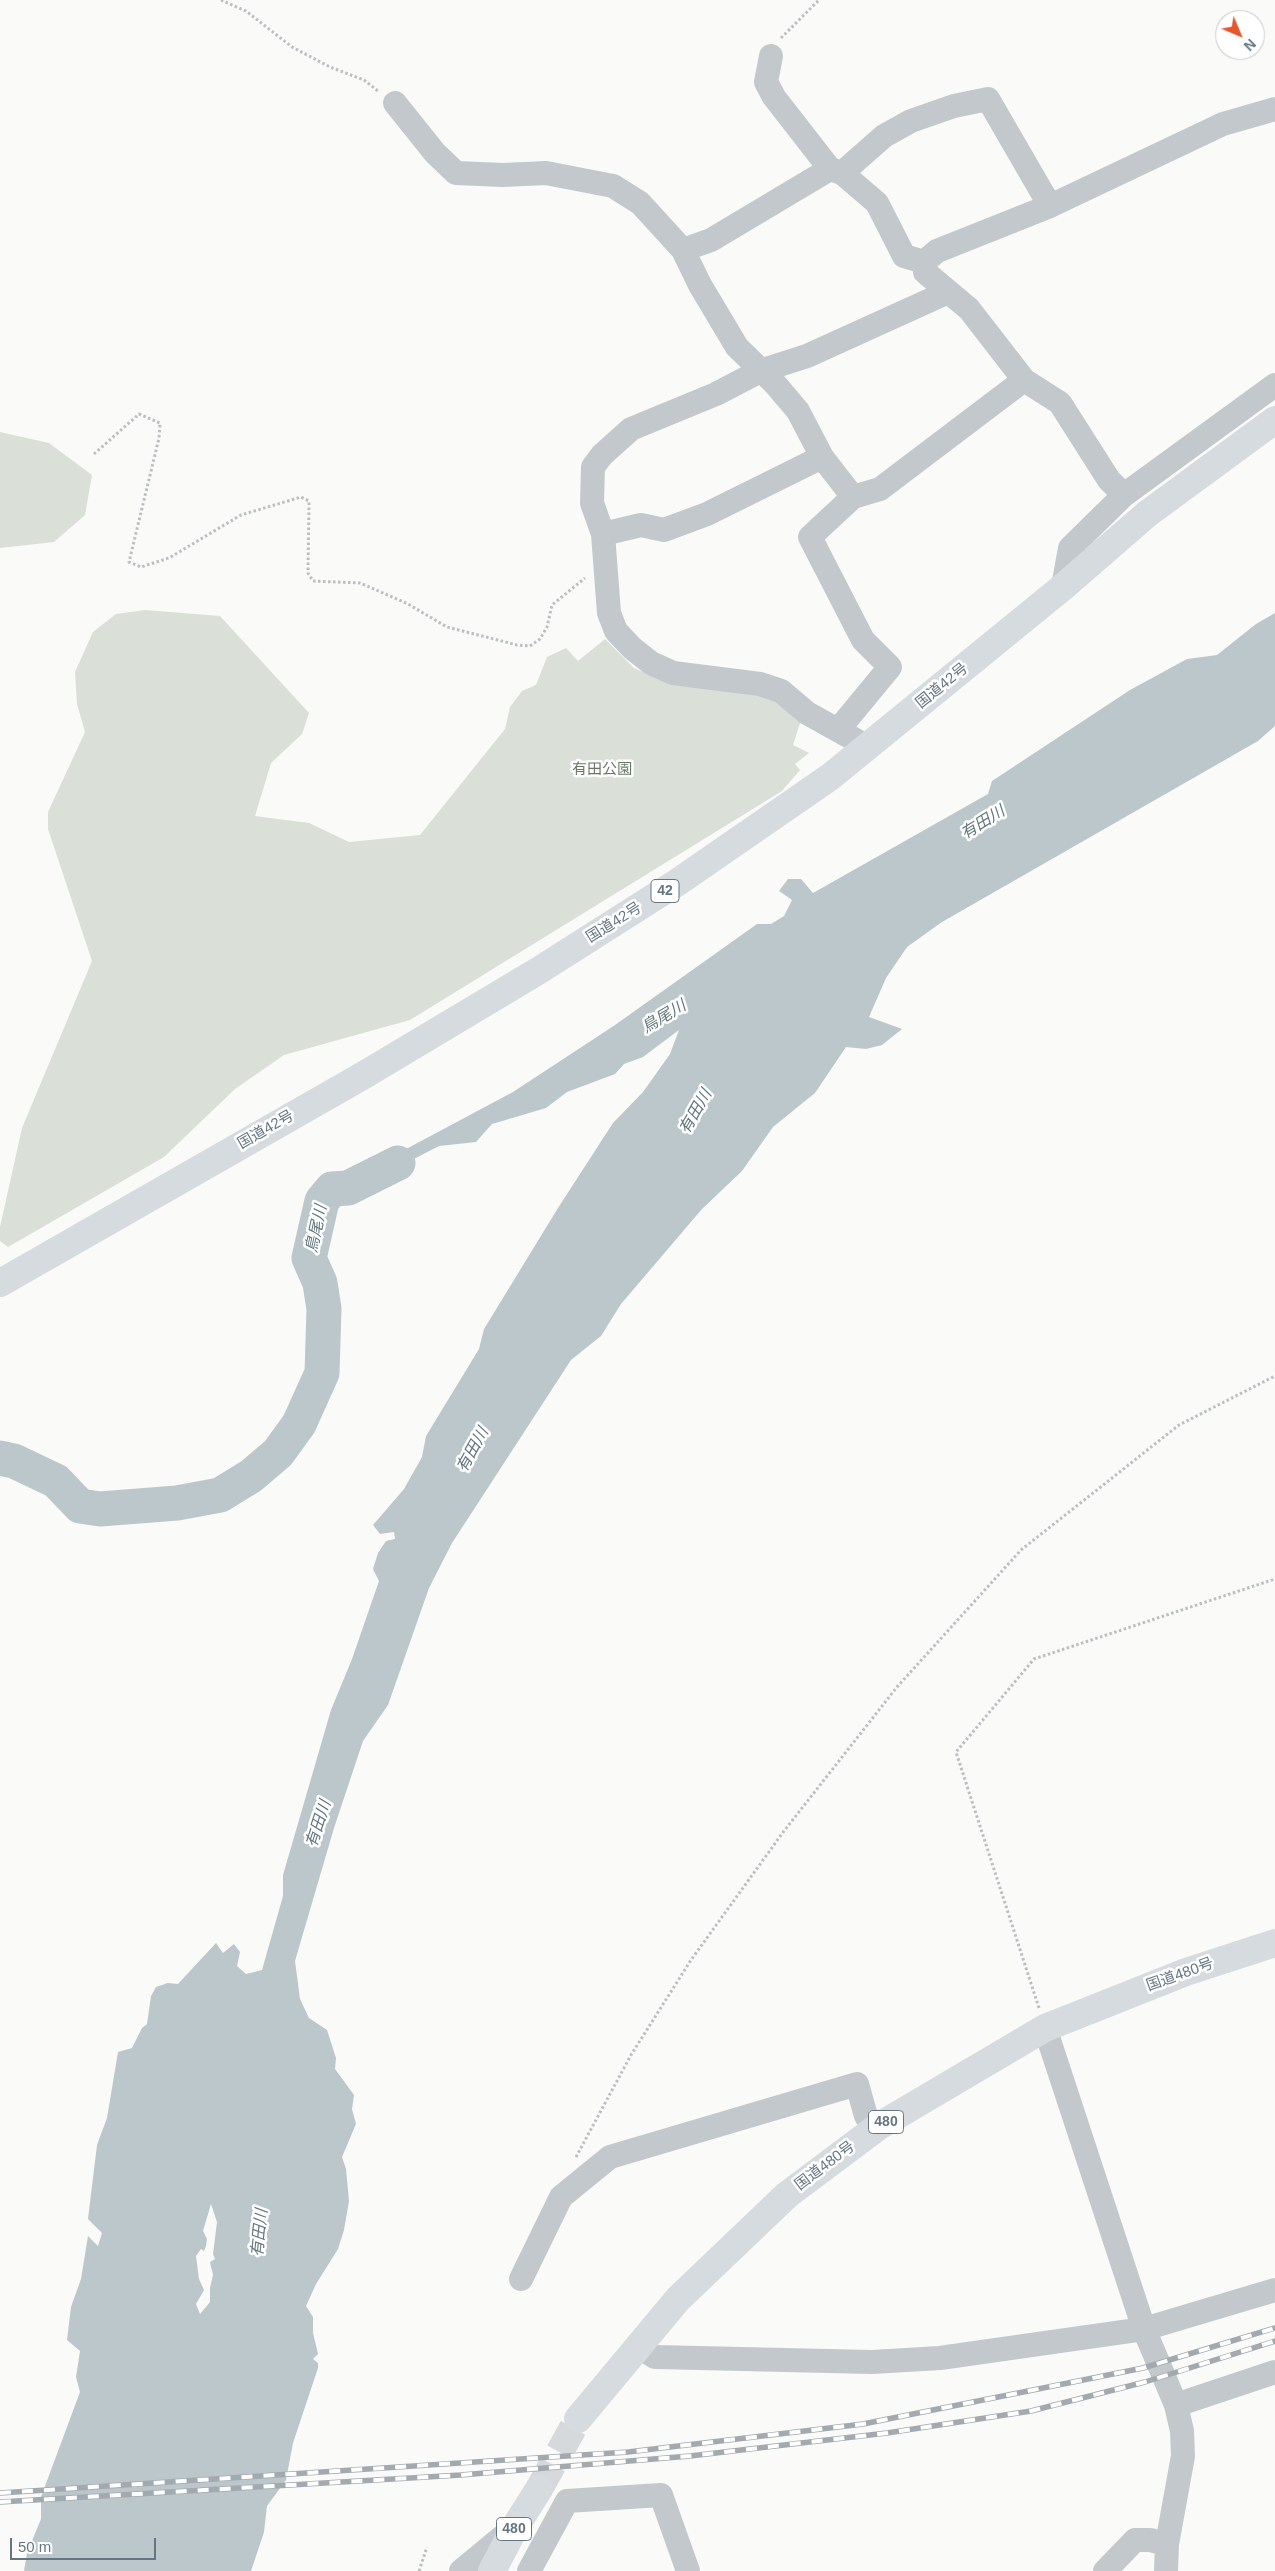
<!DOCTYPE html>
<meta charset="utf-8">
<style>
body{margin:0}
#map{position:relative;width:1275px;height:2571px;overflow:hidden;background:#fafaf8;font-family:Arial,sans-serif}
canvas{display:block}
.north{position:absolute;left:1215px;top:10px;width:50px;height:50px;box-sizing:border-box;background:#fff;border:1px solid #c1c8cd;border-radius:50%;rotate:135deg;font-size:14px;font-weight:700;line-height:20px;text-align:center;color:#657683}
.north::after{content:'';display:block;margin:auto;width:18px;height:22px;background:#e4572e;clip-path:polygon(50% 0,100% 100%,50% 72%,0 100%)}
.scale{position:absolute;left:10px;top:2538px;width:146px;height:22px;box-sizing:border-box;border:2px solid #657683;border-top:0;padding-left:6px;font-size:15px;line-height:18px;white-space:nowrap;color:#657683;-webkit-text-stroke:4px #fff;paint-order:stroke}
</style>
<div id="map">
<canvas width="1275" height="2571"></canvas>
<div class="north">N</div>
<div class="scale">50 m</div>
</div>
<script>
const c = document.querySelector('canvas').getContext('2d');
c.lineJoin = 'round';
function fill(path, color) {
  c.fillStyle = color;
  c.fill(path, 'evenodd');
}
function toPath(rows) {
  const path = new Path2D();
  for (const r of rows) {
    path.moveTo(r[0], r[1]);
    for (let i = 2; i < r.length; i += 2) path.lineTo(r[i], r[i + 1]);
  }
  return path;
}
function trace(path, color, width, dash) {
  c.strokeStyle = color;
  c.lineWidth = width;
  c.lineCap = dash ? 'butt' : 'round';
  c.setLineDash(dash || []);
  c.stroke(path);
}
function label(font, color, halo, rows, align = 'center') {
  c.font = font + ' Arial,"Noto Sans JP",sans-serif';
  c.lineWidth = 5;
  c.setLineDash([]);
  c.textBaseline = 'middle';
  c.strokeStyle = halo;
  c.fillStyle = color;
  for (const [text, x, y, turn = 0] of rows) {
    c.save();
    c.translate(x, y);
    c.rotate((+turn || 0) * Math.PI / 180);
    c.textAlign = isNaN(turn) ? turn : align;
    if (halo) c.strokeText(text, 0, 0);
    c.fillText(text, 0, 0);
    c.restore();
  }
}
const green = toPath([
 [0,432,49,443,92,475,85,515,54,542,0,548],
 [145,610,220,616,309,713,302,734,271,763,255,816,309,823,349,842,420,835,505,729,510,707,522,691,536,685,547,657,566,648,578,661,605,639,634,668,657,678,770,695,802,717,793,745,809,753,795,764,800,770,782,791,410,1020,284,1055,235,1089,164,1157,8,1247,0,1241,0,1227,22,1128,92,961,48,829,48,812,85,732,77,704,75,672,93,632,116,614]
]);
const water = toPath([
 [1275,613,1275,726,1258,741,942,922,907,947,886,978,869,1017,902,1029,882,1045,866,1049,846,1047,815,1093,773,1127,742,1171,702,1209,621,1304,601,1336,571,1360,452,1543,429,1588,388,1705,363,1741,334,1828,295,1961,300,1999,309,2018,327,2030,336,2058,335,2069,354,2095,352,2109,356,2124,342,2157,346,2169,349,2201,344,2230,338,2249,316,2284,306,2306,313,2317,313,2333,318,2354,313,2359,318,2363,318,2368,293,2443,286,2480,267,2506,264,2532,251,2571,24,2571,27,2553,41,2519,41,2497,80,2392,76,2377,80,2351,67,2340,71,2307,81,2279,88,2236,98,2246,102,2233,88,2219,97,2145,107,2118,118,2052,132,2048,142,2028,147,2024,151,1996,156,1987,168,1983,178,1984,216,1943,223,1953,234,1944,240,1952,237,1966,246,1974,262,1970,283,1896,283,1875,331,1710,352,1659,379,1581,373,1569,378,1553,386,1541,395,1539,394,1532,380,1534,373,1525,404,1489,422,1457,426,1436,479,1349,484,1329,558,1208,613,1123,643,1092,670,1054,679,1030,643,1057,624,1064,615,1074,567,1092,546,1108,492,1124,476,1142,439,1146,408,1162,388,1182,353,1188,363,1172,513,1092,615,1025,757,924,771,924,784,916,792,900,779,891,788,879,801,879,813,893,988,794,992,781,1130,690,1187,659,1217,655,1256,624],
 [211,2204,217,2222,213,2254,215,2259,210,2262,213,2275,210,2288,210,2302,200,2314,196,2304,204,2290,199,2279,196,2256,201,2249,204,2251,206,2246,207,2239,203,2231]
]);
const river = toPath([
 [0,1458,14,1461,56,1481,80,1506,100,1509,177,1503,220,1495,251,1476,278,1453,299,1424,322,1373,324,1309,320,1283,309,1258,322,1201,332,1189,348,1188,398,1163]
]);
const highwayTunnel = toPath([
 [539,2489,578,2419]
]);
const path = toPath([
 [221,0,246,11,292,47,330,67,364,80,378,91],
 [781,38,819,0],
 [94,454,139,414,160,423,159,438,129,562,141,567,169,558,241,515,301,497,309,501,308,573,313,581,360,583,408,604,447,627,517,645,530,646,540,639,547,627,552,605,585,578],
 [1039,2008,956,1752,1034,1659,1275,1579],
 [576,2157,631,2055,691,1960,784,1831,897,1687,1021,1550,1179,1425,1275,1376],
 [419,2571,427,2547]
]);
const minor = toPath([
 [771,56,766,82,774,97,830,169],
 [395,103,435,153,456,173,503,175,546,173,613,186,640,203,683,250,711,240,830,169,842,173],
 [683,250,700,285,737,347,776,385,798,411,822,457,853,497],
 [924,262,937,251,1050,206,1223,124,1275,109],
 [1024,380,969,309,925,272,924,262,904,256,877,203,842,173,884,136,911,121,954,106,988,99,1050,206],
 [822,457,707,514,664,530,641,525,603,534,609,613,616,631,632,648,651,663,673,673,760,684,781,691,807,713,868,747],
 [603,534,592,503,593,467,602,455,631,429,716,394,760,371,807,356,948,292],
 [1063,587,1070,548,1124,495,1275,385],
 [838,730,890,667,863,640,810,537,853,497,880,489,1024,380,1060,403,1109,480,1124,495],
 [1045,2028,1144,2329,1176,2405,1182,2431,1183,2456,1167,2544,1166,2571],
 [521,2279,561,2197,610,2157,857,2084,866,2116,879,2126],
 [639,2347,655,2357,872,2362,940,2358,1144,2329,1275,2290],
 [1176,2405,1275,2372],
 [461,2571,513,2528],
 [529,2571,567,2501,661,2495,688,2571],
 [1105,2571,1135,2540,1150,2540,1167,2544]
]);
const highway = toPath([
 [0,1283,364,1075,538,971,678,882,830,777,1063,587,1147,514,1275,420],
 [578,2419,678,2299,787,2195,879,2126,1045,2028,1186,1972,1275,1943],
 [492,2571,515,2527,539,2489]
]);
const rail = toPath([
 [0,2493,628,2452,863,2424,1143,2368,1275,2328],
 [0,2502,461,2475,690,2456,887,2433,1031,2411,1145,2382,1275,2341]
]);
const shields = [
 [665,891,28],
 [886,2122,35],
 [514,2529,35]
];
const shieldNames = [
 ["42",665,891],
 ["480",886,2122],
 ["480",514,2529]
];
const streetNames = [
 ["国道42号",942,686,-39],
 ["国道42号",614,923,-32],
 ["国道42号",266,1130,-30],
 ["国道480号",1180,1975,-20],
 ["国道480号",825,2166,-37]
];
const parkNames = [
 ["有田公園",602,770]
];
const waterNames = [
 ["有田川",983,823,-32],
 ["鳥尾川",664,1017,-31],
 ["有田川",696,1112,-60],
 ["鳥尾川",317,1229,-78],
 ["有田川",473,1450,-61],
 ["有田川",319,1824,-72],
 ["有田川",260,2233,-84]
];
fill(green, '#dadfd7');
fill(water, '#bbc7cb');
trace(river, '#bbc7cb', 35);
trace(highwayTunnel, '#d5d9db', 28, [28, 14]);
trace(path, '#bbbfc2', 3, [2.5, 2.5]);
trace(minor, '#c3c8cc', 24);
trace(highway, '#d6dbdf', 28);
trace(rail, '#a2aab0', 5.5);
trace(rail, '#fff', 4, [11]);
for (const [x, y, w] of shields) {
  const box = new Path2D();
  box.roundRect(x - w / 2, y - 11.5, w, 23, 4);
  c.fillStyle = '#fff';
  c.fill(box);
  trace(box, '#657683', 1);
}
label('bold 14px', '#657683', null, shieldNames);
label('15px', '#657683', '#fff', streetNames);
label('15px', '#687a64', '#fff', parkNames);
label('italic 16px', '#60757c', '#fff', waterNames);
</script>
